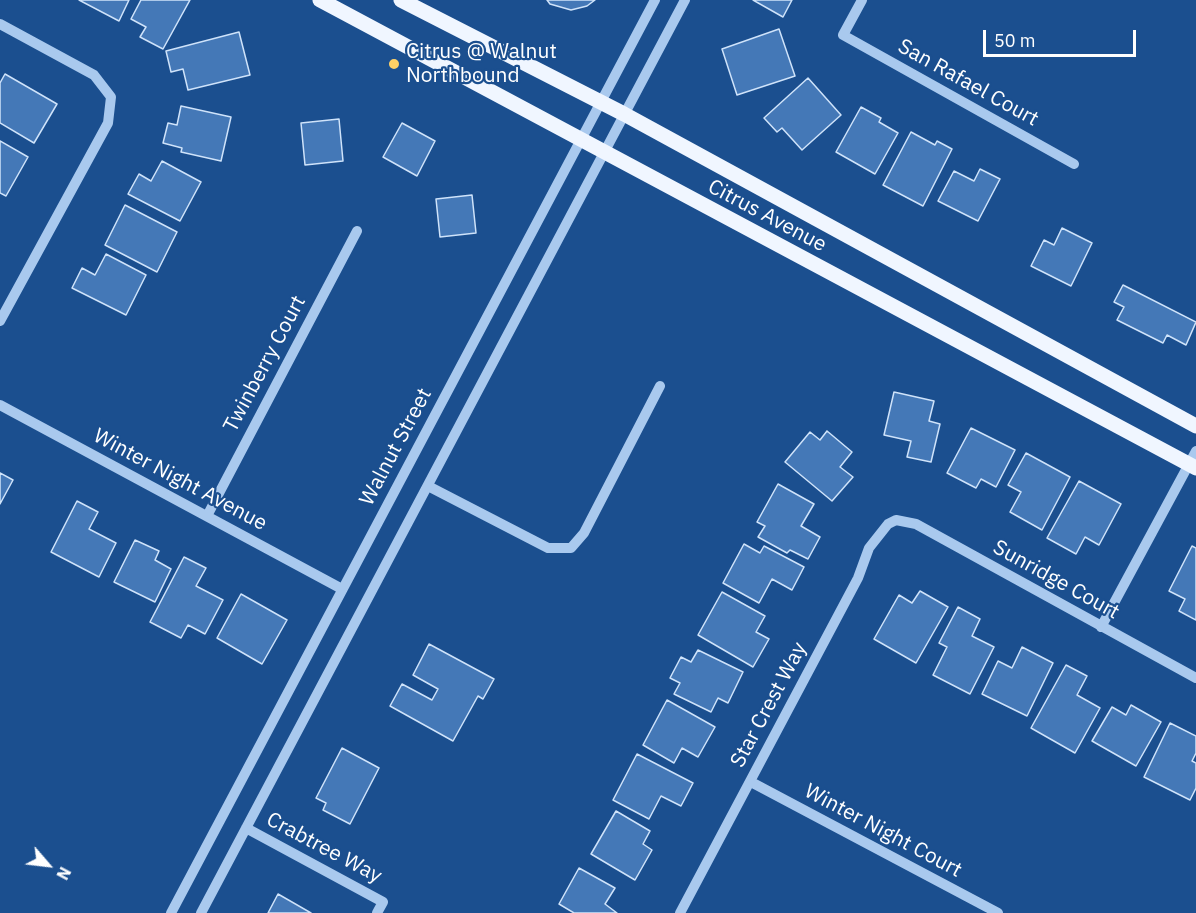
<!DOCTYPE html>
<style>
body{margin:0}
#map{position:relative;width:1196px;height:913px;overflow:hidden;background:#1b4f8f;font-family:"IBM Plex Sans",sans-serif}
canvas{display:block}
.north{position:absolute;left:18px;top:835px;width:60px;height:60px;-webkit-text-stroke:4px #1b4f8f;paint-order:stroke;rotate:118deg;font-size:16px;font-weight:700;line-height:24px;text-align:center;color:#fff}
.north::after{content:'';display:block;margin:auto;width:21px;height:27px;background:#fff;clip-path:polygon(50% 0,100% 100%,50% 72%,0 100%)}
.scale{position:absolute;left:983px;top:30px;width:153px;height:27px;box-sizing:border-box;border:3px solid #fff;border-top:0;padding-left:8px;font-size:18px;line-height:21px;white-space:nowrap;color:#fff;-webkit-text-stroke:4px #1b4f8f;paint-order:stroke}
</style>
<div id="map">
<canvas width="1196" height="913"></canvas>
<div class="north">N</div>
<div class="scale">50 m</div>
</div>
<script>
const c = document.querySelector('canvas').getContext('2d');
c.lineJoin = 'round';
function fill(path, color) {
  c.fillStyle = color;
  c.fill(path, 'evenodd');
}
function toPath(rows) {
  const path = new Path2D();
  for (const r of rows) {
    path.moveTo(r[0], r[1]);
    for (let i = 2; i < r.length; i += 2) path.lineTo(r[i], r[i + 1]);
  }
  return path;
}
function trace(path, color, width, dash) {
  c.strokeStyle = color;
  c.lineWidth = width;
  c.lineCap = dash ? 'butt' : 'round';
  c.setLineDash(dash || []);
  c.stroke(path);
}
function label(font, color, halo, rows, align = 'center') {
  c.font = font + ' "IBM Plex Sans",sans-serif';
  c.lineWidth = 4.5;
  c.setLineDash([]);
  c.textBaseline = 'middle';
  c.strokeStyle = halo;
  c.fillStyle = color;
  for (const [text, x, y, turn = 0] of rows) {
    c.save();
    c.translate(x, y);
    c.rotate((+turn || 0) * Math.PI / 180);
    c.textAlign = isNaN(turn) ? turn : align;
    if (halo) c.strokeText(text, 0, 0);
    c.fillText(text, 0, 0);
    c.restore();
  }
}
const building = toPath([
 [79,0,129,0,119,21,79,0],
 [141,0,190,0,163,49,140,37,146,27,131,19,141,0],
 [547,0,595,0,587,6,571,10,550,4,547,0],
 [753,0,792,0,783,17,753,0],
 [779,29,795,76,737,95,722,49,779,29],
 [239,32,250,75,188,90,183,69,171,72,166,51,239,32],
 [5,74,57,104,34,143,0,123,0,83,5,74],
 [808,78,841,115,802,150,782,128,777,132,764,118,808,78],
 [181,106,231,117,221,161,181,152,182,148,163,143,168,123,177,125,181,106],
 [861,107,881,118,879,122,898,133,875,174,836,152,861,107],
 [339,119,343,161,305,165,301,123,339,119],
 [402,123,435,141,417,176,383,157,402,123],
 [911,132,935,145,937,141,952,149,923,206,883,185,911,132],
 [0,141,28,157,6,196,0,193,0,141],
 [162,161,201,182,180,221,128,194,139,174,151,181,162,161],
 [980,169,1000,179,978,221,938,201,954,171,974,181,980,169],
 [472,195,476,233,440,237,436,199,472,195],
 [125,205,177,232,157,272,105,245,125,205],
 [1062,228,1092,243,1071,286,1031,266,1044,240,1054,245,1062,228],
 [106,254,146,275,126,315,72,288,82,268,95,275,106,254],
 [1123,285,1196,322,1186,345,1167,335,1163,343,1117,320,1124,307,1114,302,1123,285],
 [894,392,934,401,929,421,940,424,931,462,907,457,911,441,884,435,894,392],
 [971,428,1015,450,996,487,981,479,976,488,947,473,971,428],
 [827,431,852,452,840,467,853,477,832,501,785,462,810,432,820,440,827,431],
 [1026,453,1070,477,1042,530,1010,512,1021,492,1008,485,1026,453],
 [0,473,13,480,0,504,0,473],
 [1079,481,1121,504,1099,545,1085,537,1076,554,1047,538,1079,481],
 [778,484,814,504,801,526,820,537,808,559,790,550,787,553,758,537,765,526,757,522,778,484],
 [77,501,98,512,89,529,116,543,99,577,51,552,77,501],
 [135,540,159,551,155,560,171,569,155,602,114,582,135,540],
 [744,544,760,553,764,546,804,567,792,590,772,579,759,603,723,583,744,544],
 [1192,546,1196,548,1196,620,1179,611,1185,599,1169,591,1192,546],
 [184,557,206,568,196,586,223,600,205,634,188,625,181,638,150,622,184,557],
 [920,591,948,607,916,663,874,639,899,595,912,603,920,591],
 [722,592,765,616,756,632,769,639,753,667,698,635,722,592],
 [241,594,287,620,262,664,217,638,241,594],
 [958,607,980,619,972,636,994,647,970,694,933,675,947,647,939,643,958,607],
 [429,644,494,679,483,699,478,696,453,741,390,706,402,684,432,700,438,689,413,675,429,644],
 [1022,647,1053,663,1027,716,982,694,998,661,1012,668,1022,647],
 [698,650,743,672,728,703,718,698,711,712,674,694,680,683,670,678,681,657,691,662,698,650],
 [1066,665,1087,676,1077,695,1100,708,1075,753,1031,728,1066,665],
 [667,700,715,727,698,757,682,748,674,763,643,745,667,700],
 [1131,705,1161,722,1136,766,1092,741,1112,707,1126,715,1131,705],
 [1170,723,1196,736,1196,753,1192,761,1196,763,1196,788,1190,800,1144,777,1170,723],
 [342,748,379,768,350,824,323,810,326,803,316,798,342,748],
 [637,754,693,783,681,806,661,796,649,819,613,800,637,754],
 [616,811,650,831,643,844,652,850,635,880,591,854,616,811],
 [579,868,615,888,605,904,617,913,574,913,559,904,579,868],
 [278,894,311,913,268,913,278,894]
]);
const minor = toPath([
 [862,0,843,35,1074,164],
 [0,24,94,75,111,97,108,123,0,321],
 [0,405,342,589],
 [428,486,548,548,571,548,584,533,660,386],
 [207,516,357,231],
 [1101,627,1196,451],
 [751,782,998,913],
 [246,828,383,902,377,913],
 [171,913,655,0],
 [201,913,685,0],
 [680,913,858,578,869,548,888,524,896,520,916,524,1196,678]
]);
const major = toPath([
 [320,0,1196,468],
 [401,0,624,114,1196,426]
]);
const markers = [
 [394,64,6,"#ffd166"]
];
const poiNames = [
 ["Citrus @ Walnut",406,52],
 ["Northbound",406,76]
];
const streetNames = [
 ["San Rafael Court",968,83,29],
 ["Citrus Avenue",767,216,28],
 ["Twinberry Court",265,364,-62],
 ["Walnut Street",396,447,-62],
 ["Winter Night Avenue",180,480,28],
 ["Sunridge Court",1056,580,29],
 ["Star Crest Way",769,705,-62],
 ["Winter Night Court",883,831,28],
 ["Crabtree Way",324,848,28]
];
fill(building, '#4478b7');
trace(building, '#cfe3fa', 1.5);
trace(minor, '#a9c9ee', 10);
trace(major, '#f0f6ff', 15);
for (const [x, y, r, color] of markers) {
  const dot = new Path2D();
  dot.arc(x, y, r, 0, 2 * Math.PI);
  c.fillStyle = color;
  c.fill(dot);
  trace(dot, '#1b4f8f', 2);
}
label('21px', '#fff', '#1b4f8f', poiNames, 'left');
label('21px', '#fff', '#1b4f8f', streetNames);
</script>
